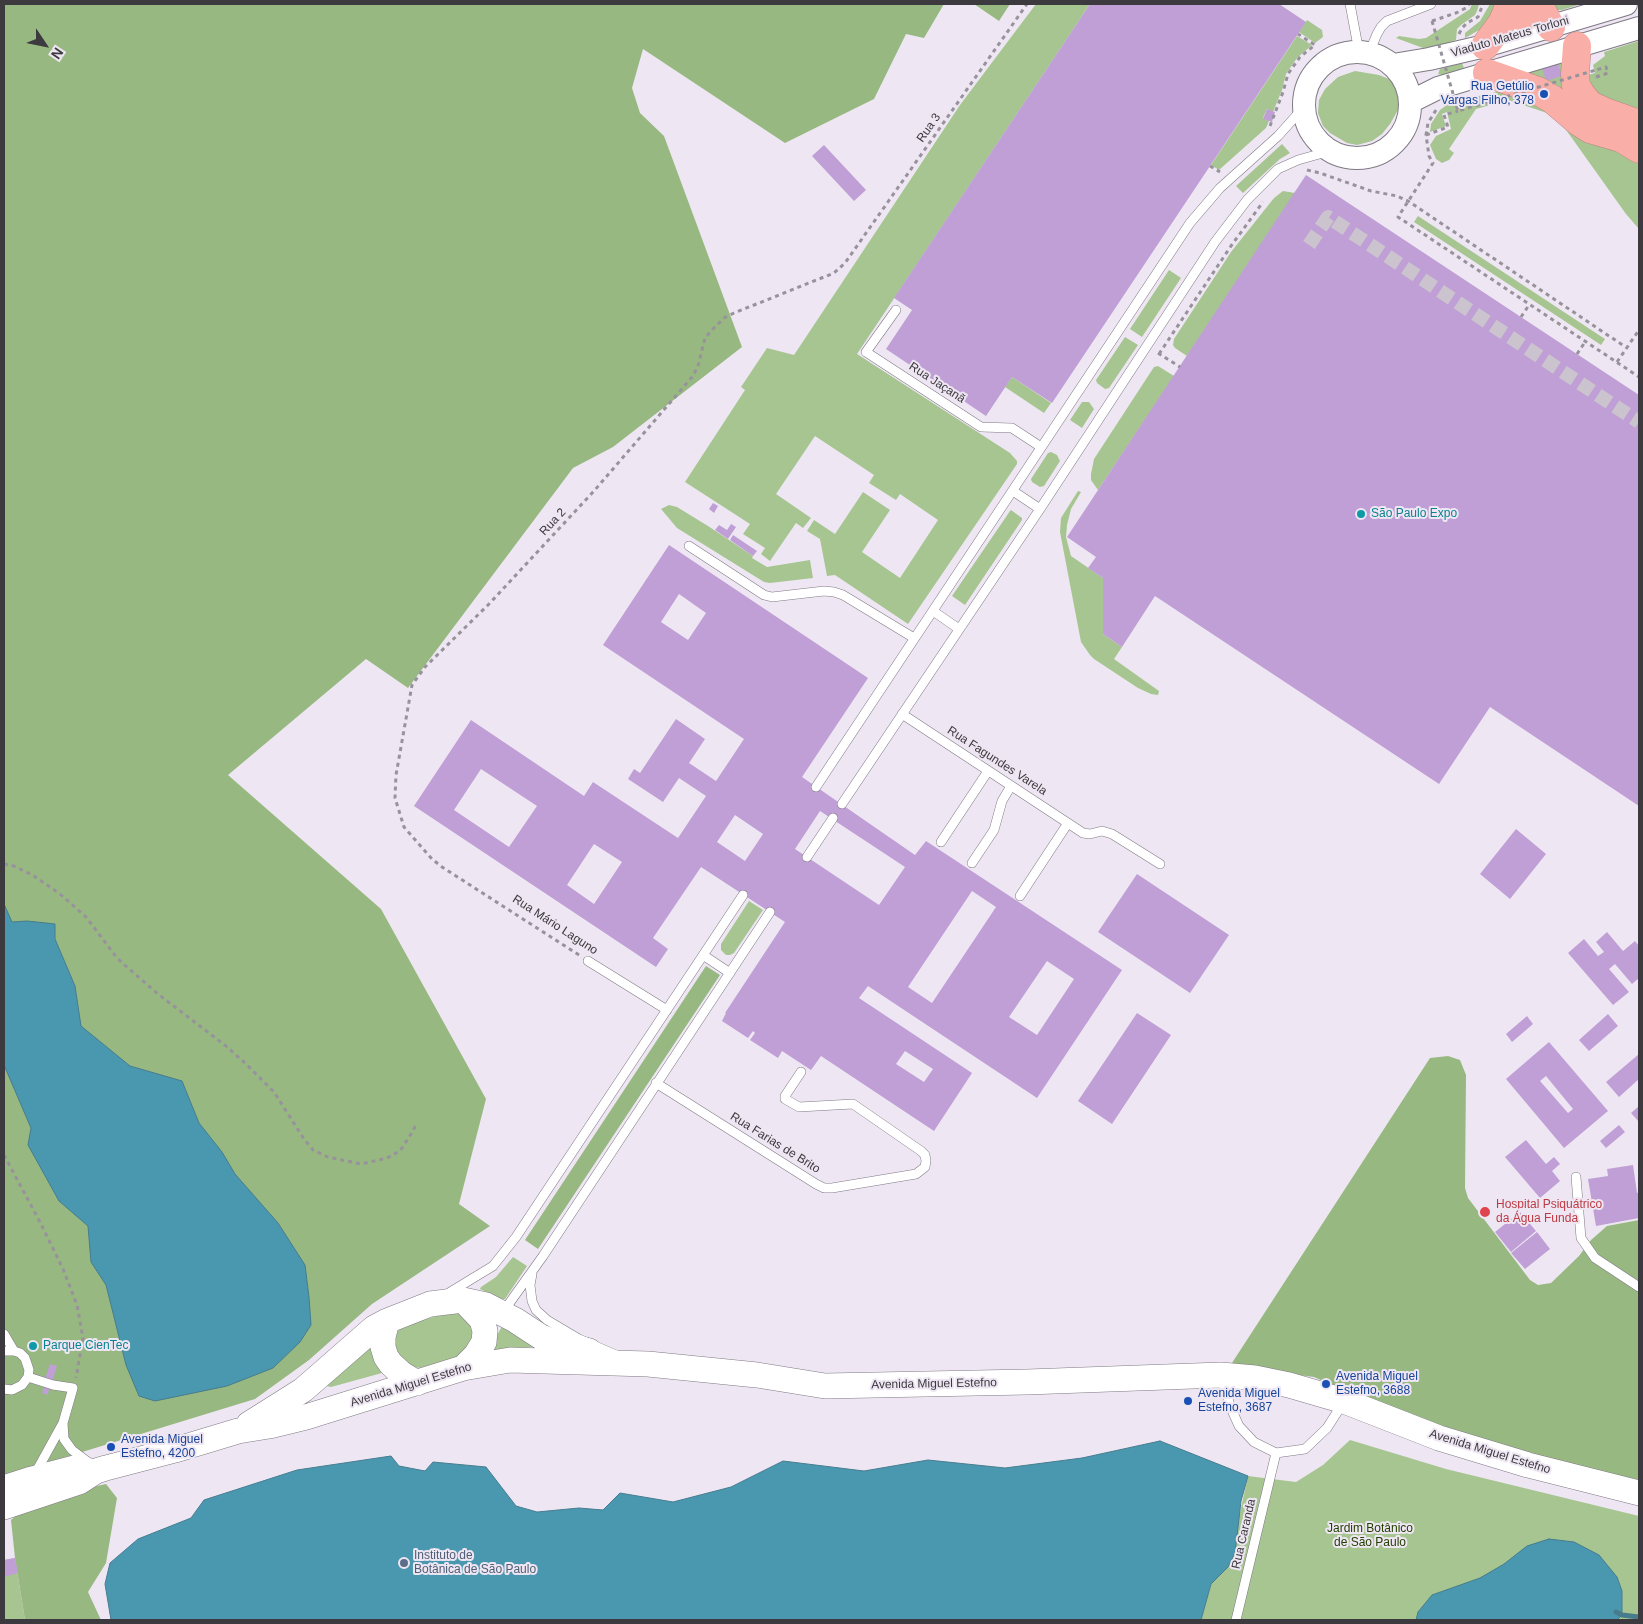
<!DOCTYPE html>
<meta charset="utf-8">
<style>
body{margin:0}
#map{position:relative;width:1643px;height:1624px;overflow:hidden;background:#eee7f3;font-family:Helvetica,sans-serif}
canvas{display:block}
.frame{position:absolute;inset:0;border:5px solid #3d3a3f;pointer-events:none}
.north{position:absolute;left:20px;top:20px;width:50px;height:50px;-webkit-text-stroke:4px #eee7f3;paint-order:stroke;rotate:124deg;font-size:14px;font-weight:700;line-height:20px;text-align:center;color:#3d3a3f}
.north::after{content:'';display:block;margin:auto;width:18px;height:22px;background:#3d3a3f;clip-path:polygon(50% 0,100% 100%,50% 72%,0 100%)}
</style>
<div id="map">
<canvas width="1643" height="1624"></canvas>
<div class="frame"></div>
<div class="north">N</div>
</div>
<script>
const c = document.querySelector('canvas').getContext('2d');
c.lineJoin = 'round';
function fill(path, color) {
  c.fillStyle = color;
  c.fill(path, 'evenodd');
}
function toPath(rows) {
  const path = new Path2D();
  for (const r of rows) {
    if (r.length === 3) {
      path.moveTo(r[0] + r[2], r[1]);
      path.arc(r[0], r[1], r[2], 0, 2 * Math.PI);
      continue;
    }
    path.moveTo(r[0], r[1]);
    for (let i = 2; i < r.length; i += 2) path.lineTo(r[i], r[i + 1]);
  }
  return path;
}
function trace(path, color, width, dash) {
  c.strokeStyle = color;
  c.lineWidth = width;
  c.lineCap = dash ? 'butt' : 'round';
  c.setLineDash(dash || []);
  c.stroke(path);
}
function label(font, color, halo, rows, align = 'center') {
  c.font = font + ' Helvetica,sans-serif';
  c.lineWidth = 4;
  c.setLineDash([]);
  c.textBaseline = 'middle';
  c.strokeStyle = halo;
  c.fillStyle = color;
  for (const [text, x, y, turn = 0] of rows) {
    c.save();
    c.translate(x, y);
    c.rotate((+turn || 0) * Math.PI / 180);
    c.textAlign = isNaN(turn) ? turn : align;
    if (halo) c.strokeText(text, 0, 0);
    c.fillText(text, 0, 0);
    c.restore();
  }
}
const green = toPath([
 [1036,4,1090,4,857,354,1010,453,1017,461,1017,464,908,624,835,575,827,576,820,539,807,531,814,520,835,534,863,492,890,510,862,552,900,578,938,520,900,494,896,500,869,483,874,475,815,436,776,494,811,518,803,528,796,523,770,561,761,554,765,548,743,534,750,524,685,482,745,390,741,387,767,348,794,355,960,105],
 [1472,4,1479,4,1477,11,1475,15,1461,25,1457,29,1456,40,1436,47,1423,48,1396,38,1399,36,1419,39,1426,38,1470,9],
 [1490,4,1496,4,1490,17,1481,29,1465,38,1465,33,1480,21],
 [1551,4,1581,4,1562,10,1557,10],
 [1307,20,1322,30,1323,37,1315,43,1299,32],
 [1297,36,1312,45,1297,58,1286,74,1282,90,1273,112,1267,109,1263,118,1269,121,1266,128,1219,170,1211,165],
 [1639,41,1639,113,1601,101,1585,76,1595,73,1593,65,1605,56,1604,52],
 [1567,60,1573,98,1521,74],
 [1462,63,1464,68,1442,75,1438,74,1440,69],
 [1355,71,1379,75,1389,79,1397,87,1400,97,1398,110,1390,124,1382,134,1372,141,1357,145,1347,143,1330,133,1323,126,1318,113,1319,100,1325,89,1338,77],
 [1510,90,1639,161,1639,229,1626,214,1559,120,1547,113,1508,100,1476,109,1449,149,1454,153,1449,160,1442,163,1436,159,1430,145,1436,136,1451,129,1447,112,1442,114,1446,126,1430,132,1431,124,1440,110,1451,102,1497,92,1506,92],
 [1282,144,1290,153,1280,159,1243,193,1236,186],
 [1283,191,1295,193,1187,356,1175,348,1173,345,1174,339,1231,252,1274,198],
 [1418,216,1605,339,1601,345,1414,222],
 [1169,270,1181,278,1142,337,1130,329],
 [1125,337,1138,345,1109,388,1105,389,1097,383,1096,380],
 [1158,366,1174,376,1098,490,1091,480,1091,474,1094,459,1154,367],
 [1012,377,1051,403,1044,413,1005,387],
 [1082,402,1089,402,1094,409,1082,428,1070,420],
 [1051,452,1057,455,1060,461,1044,486,1040,487,1032,482,1031,479,1048,453],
 [1078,491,1081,492,1071,509,1067,525,1066,537,1071,556,1103,578,1103,634,1122,647,1114,659,1159,691,1158,695,1151,694,1138,688,1094,659,1090,655,1081,642,1060,532,1061,518],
 [669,505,677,507,708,526,753,556,752,558,767,567,810,560,813,578,770,583,764,582,677,528,661,509],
 [1011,510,1022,518,1022,520,965,605,952,596,1010,511],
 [749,901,763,910,734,953,730,955,726,955,721,950,721,944],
 [513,1257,527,1266,505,1299,501,1299,480,1289,481,1287,496,1277],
 [458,1312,477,1331,464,1356,420,1368,400,1364,393,1338,399,1329,405,1325,448,1313],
 [503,1325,534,1347,490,1350,489,1348],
 [372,1341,382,1373,331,1387,327,1386,327,1384],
 [1350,1440,1446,1469,1639,1516,1639,1620,1201,1620,1211,1584,1228,1567,1248,1476,1296,1482,1323,1465],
 [15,1558,25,1620,4,1620,4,1560]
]);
const forest = toPath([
 [4,4,944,4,924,38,906,34,874,99,785,143,643,49,632,88,640,113,664,136,742,347,613,447,573,468,408,688,366,659,228,775,381,909,486,1099,459,1204,490,1226,372,1304,309,1360,255,1399,4,1476],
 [974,4,1010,4,999,21],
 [706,966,720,975,538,1249,525,1240],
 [1448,1056,1460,1060,1466,1075,1465,1188,1468,1198,1530,1280,1538,1285,1551,1283,1579,1256,1591,1240,1607,1226,1639,1220,1639,1480,1553,1461,1421,1424,1314,1377,1230,1366,1430,1058],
 [106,1484,117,1498,106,1563,88,1592,101,1620,25,1620,15,1558,11,1520,33,1500]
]);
const water = toPath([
 [4,904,12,922,27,921,55,924,55,939,75,986,81,1026,130,1066,182,1081,199,1123,222,1152,235,1174,278,1223,305,1265,309,1297,311,1325,300,1342,273,1368,227,1386,155,1401,139,1396,126,1365,106,1285,91,1262,88,1226,59,1201,28,1145,31,1128,4,1065,4,904],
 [1160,1441,1248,1476,1241,1501,1235,1553,1228,1567,1211,1584,1201,1620,111,1620,105,1584,110,1563,138,1539,191,1518,204,1500,297,1470,391,1456,399,1466,425,1471,433,1462,486,1467,516,1506,537,1512,579,1508,603,1510,620,1493,673,1502,731,1487,783,1461,864,1471,928,1460,1005,1468,1082,1458,1160,1441],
 [1549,1539,1574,1542,1599,1555,1617,1577,1622,1591,1622,1615,1617,1620,1416,1620,1418,1612,1432,1595,1480,1578,1504,1564,1527,1546,1549,1539]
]);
const stream = toPath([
 [1616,1612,1622,1615,1639,1617]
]);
const building = toPath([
 [1090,4,1279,4,1306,22,1052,403,1012,377,986,416,886,349,912,310,894,298],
 [1558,64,1562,76,1546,81,1542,68],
 [1267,109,1275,112,1272,122,1263,119],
 [824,145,866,190,854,201,812,156],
 [1306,175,1639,395,1639,806,1490,707,1439,784,1155,596,1122,647,1103,634,1103,578,1088,568,1096,557,1067,537],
 [713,503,718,506,714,513,709,509],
 [731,524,736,527,728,539,715,530,719,525,727,530],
 [733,535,757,551,753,556,730,540],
 [669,545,868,678,802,777,915,855,926,841,1122,970,1037,1098,868,986,859,998,972,1073,934,1131,821,1056,811,1070,782,1051,778,1058,750,1040,755,1033,753,1031,748,1038,722,1021,726,1013,725,1013,785,922,701,867,653,938,668,949,656,967,414,806,471,720,584,796,593,782,678,838,706,796,679,778,663,802,628,779,634,769,640,773,676,719,705,739,689,763,716,781,744,739,603,645],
 [679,594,706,613,688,640,661,622],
 [481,769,537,806,509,847,454,810],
 [820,811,905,867,879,905,795,849],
 [735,815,763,834,745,861,717,842],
 [594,844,622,862,594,904,567,885],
 [972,891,996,907,932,1003,908,987],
 [1047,961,1074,979,1037,1035,1009,1017],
 [905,1051,933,1069,924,1082,896,1064],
 [1516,829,1546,854,1510,899,1480,874],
 [1137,874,1229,935,1190,993,1098,932],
 [1607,932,1623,951,1635,941,1639,946,1639,978,1632,984,1615,964,1609,969,1629,992,1613,1005,1568,953,1584,939,1598,956,1604,952,1596,942],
 [1137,1013,1171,1035,1112,1124,1078,1101],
 [1608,1014,1618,1026,1589,1051,1579,1040],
 [1527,1016,1533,1024,1512,1042,1506,1034],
 [1549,1042,1608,1111,1564,1148,1506,1079],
 [1546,1076,1573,1109,1568,1113,1540,1081],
 [1639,1054,1639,1079,1619,1097,1606,1082],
 [1639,1106,1639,1122,1631,1113],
 [1619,1125,1625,1132,1606,1148,1600,1141],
 [1526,1140,1546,1164,1554,1157,1560,1164,1552,1171,1560,1181,1540,1198,1505,1157],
 [1633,1165,1637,1193,1639,1192,1639,1218,1596,1226,1588,1179,1608,1176,1607,1169],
 [1520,1212,1536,1231,1511,1252,1495,1232],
 [1537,1232,1550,1249,1525,1269,1511,1253],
 [50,1364,57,1366,52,1382,45,1379],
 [44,1387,49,1388,48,1395,42,1393],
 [15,1558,18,1573,4,1577,4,1560]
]);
const pedestrianTunnel = toPath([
 [1309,245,1328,217,1639,422]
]);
const path = toPath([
 [1432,21,1456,13,1466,8,1469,4],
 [1459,34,1462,28,1467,23,1478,17,1483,4],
 [1596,77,1608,73,1606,67,1596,70],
 [1436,110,1428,123,1426,135,1429,156,1433,163,1398,217,1639,377],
 [1270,126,1283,92,1288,74,1300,57,1315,45,1298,34],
 [1426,135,1448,127,1444,115,1458,111],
 [1210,166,1220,172],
 [1307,170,1320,173,1371,191,1397,196,1408,201,1627,348],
 [1521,317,1529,305],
 [1158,353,1180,367],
 [1159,354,1231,246,1263,202],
 [1577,354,1585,342],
 [1617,362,1639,330],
 [4,864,14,866,34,876,60,894,86,917,117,958,128,968,158,994,226,1046,245,1063,274,1092,304,1139,313,1150,328,1157,361,1164,370,1162,387,1158,400,1151,413,1131,416,1124],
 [579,955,442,867,432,859,404,827,395,798,396,775,412,685,425,667,489,604,594,491,693,376,698,366,705,338,712,330,724,318,734,313,834,273,845,263,1027,4],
 [4,1155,41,1224,63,1269,77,1305,83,1338,76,1378]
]);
const service = toPath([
 [1350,4,1359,52],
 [1369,53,1377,34,1381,27,1387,21,1431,4],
 [896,310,866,352,981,427,1012,428,1041,447],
 [1013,491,1040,509],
 [689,546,764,595,772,597,824,591,834,592,843,595,914,638],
 [933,611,959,629],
 [902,714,1083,833,1090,834,1102,831,1112,834,1160,864],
 [816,787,1190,223,1220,188,1278,136,1304,107],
 [842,804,1040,509,1215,242,1247,200,1278,169,1298,160,1330,151],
 [941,842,988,771],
 [807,857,833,818],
 [972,863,994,830,1002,801,1011,786],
 [1020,896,1068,823],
 [703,955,730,973],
 [588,961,667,1010],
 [656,1083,816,1184,824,1188,832,1188,916,1174,925,1167,926,1161,925,1155,921,1151,853,1104,799,1107,785,1099,785,1096,801,1072],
 [1576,1177,1581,1238,1595,1258,1639,1287],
 [532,1274,530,1285,532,1301,536,1310,547,1320,579,1339,616,1355],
 [447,1294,493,1266,516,1237,743,895],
 [503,1312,543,1256,770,912],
 [4,1334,14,1351],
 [4,1351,14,1351,20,1353,25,1358,29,1370,28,1377,22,1385,12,1390,4,1389],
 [28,1377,53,1385,73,1388,63,1423,36,1472],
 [1222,1377,1230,1406,1239,1426,1254,1442,1276,1453,1305,1449,1327,1428,1343,1403],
 [63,1423,64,1439,72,1450,88,1462,98,1465],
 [1236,1620,1276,1453]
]);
const tertiary = toPath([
 [1357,105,53],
 [1393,65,1429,59,1485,46,1626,4],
 [1410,102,1438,88,1639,28]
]);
const secondary = toPath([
 [387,1321,383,1337,383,1347,386,1357,391,1364,402,1374,417,1383],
 [463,1368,476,1355,484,1342,485,1331,482,1320,463,1300],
 [249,1424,303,1390,374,1328,387,1321,430,1304,463,1300,486,1305,515,1320,541,1337,559,1344,589,1351],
 [4,1488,32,1479,74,1468],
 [4,1507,79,1482,96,1471,106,1468,175,1450,238,1431,269,1426,306,1417,463,1368,510,1360,648,1364,757,1375,825,1386,1027,1382,1221,1375,1255,1378,1289,1385,1344,1401,1439,1438,1528,1465,1639,1493]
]);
const motorway = toPath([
 [1538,4,1551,27],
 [1507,12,1524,17,1529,15,1538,5],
 [1485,46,1502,23,1507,12,1508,4],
 [1577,46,1575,74,1576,86,1581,94,1590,105,1605,112,1639,124],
 [1487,73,1538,91,1552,99,1579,122,1590,129,1621,138,1639,149]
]);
const pathBridge = toPath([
 [1432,21,1458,111,1596,70]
]);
const markers = [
 [1544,94,5,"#1a4fb4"],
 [1361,514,5,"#0f9aa8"],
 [1485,1212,6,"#e0444e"],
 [33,1346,5,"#0f9aa8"],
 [1326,1384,5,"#1a4fb4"],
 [1188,1401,5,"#1a4fb4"],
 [111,1447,5,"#1a4fb4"],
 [404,1563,5,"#5c6f8a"]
];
const streetNames = [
 ["Viaduto Mateus Torloni",1510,37,-16],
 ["Rua 3",929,128,-55],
 ["Rua Jaçanã",937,383,33],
 ["Rua 2",553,522,-47],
 ["Rua Fagundes Varela",997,761,33],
 ["Rua Mário Laguno",555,925,33],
 ["Rua Farias de Brito",775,1143,32],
 ["Avenida Miguel Estefno",934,1384,-1],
 ["Avenida Miguel Estefno",411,1385,-17],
 ["Avenida Miguel Estefno",1490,1452,17],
 ["Rua Caranda",1244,1534,-77]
];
const transitNames = [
 ["Rua Getúlio",1534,87,"right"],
 ["Vargas Filho, 378",1534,101,"right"],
 ["Avenida Miguel",1336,1377],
 ["Estefno, 3688",1336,1391],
 ["Avenida Miguel",1198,1394],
 ["Estefno, 3687",1198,1408],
 ["Avenida Miguel",121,1440],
 ["Estefno, 4200",121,1454]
];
const cultureNames = [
 ["São Paulo Expo",1371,514],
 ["Parque CienTec",43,1346]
];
const healthNames = [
 ["Hospital Psiquátrico",1496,1205],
 ["da Água Funda",1496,1219]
];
const parkNames = [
 ["Jardim Botânico",1370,1529],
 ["de São Paulo",1370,1543]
];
const serviceNames = [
 ["Instituto de",414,1556],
 ["Botânica de São Paulo",414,1570]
];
fill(green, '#a6c590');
fill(forest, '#98b881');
fill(water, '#4a98b0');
trace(water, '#467c8e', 1);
trace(stream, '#467c8e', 5);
fill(building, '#bf9fd5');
trace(pedestrianTunnel, '#cbc4cf', 14, [14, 7]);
trace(service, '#7f7984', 10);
trace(tertiary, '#7f7984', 24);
trace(secondary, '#7f7984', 26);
trace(motorway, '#b78683', 29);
trace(path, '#97929b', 3, [4, 4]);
trace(service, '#fff', 9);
trace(tertiary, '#fff', 22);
trace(secondary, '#fff', 25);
trace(motorway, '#f9afa7', 28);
trace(pathBridge, '#97929b', 3, [4, 4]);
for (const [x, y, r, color] of markers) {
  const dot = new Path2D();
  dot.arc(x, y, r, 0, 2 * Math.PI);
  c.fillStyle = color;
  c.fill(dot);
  trace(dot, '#eee7f3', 2);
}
label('12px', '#3d3a3f', '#eee7f3', streetNames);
label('12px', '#164399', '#eee7f3', transitNames, 'left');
label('12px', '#0d838f', '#eee7f3', cultureNames, 'left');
label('12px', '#be3a42', '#eee7f3', healthNames, 'left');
label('12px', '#233f02', '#eee7f3', parkNames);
label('12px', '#4e5e75', '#eee7f3', serviceNames, 'left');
</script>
